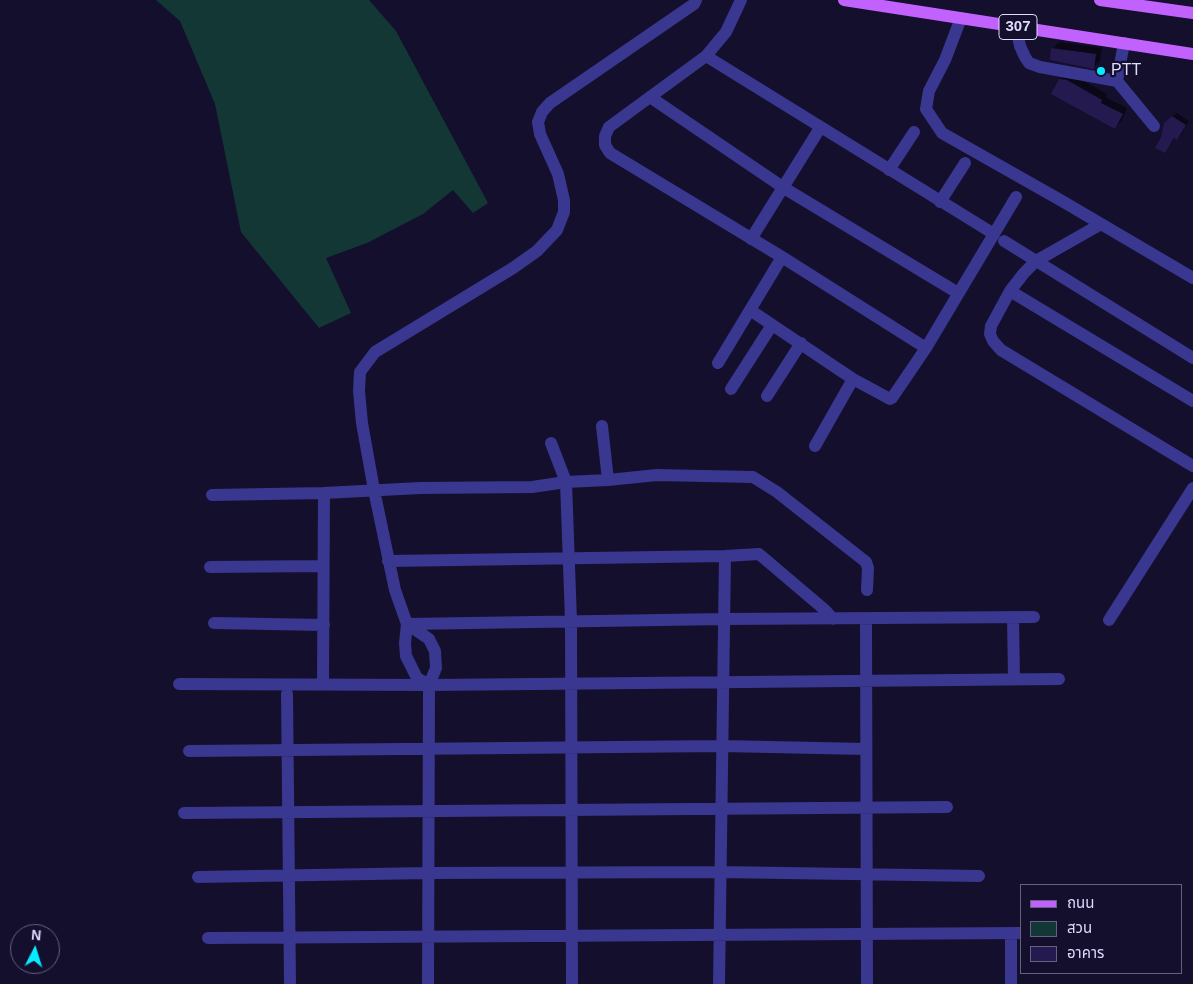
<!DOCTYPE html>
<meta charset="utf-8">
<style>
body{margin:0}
#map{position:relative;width:1193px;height:984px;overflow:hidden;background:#140f2c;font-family:Helvetica,"Noto Sans Thai",sans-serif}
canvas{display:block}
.legend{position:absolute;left:1020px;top:884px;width:162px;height:90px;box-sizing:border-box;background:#140f2c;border:1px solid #656180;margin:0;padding:6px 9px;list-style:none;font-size:15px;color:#dedbff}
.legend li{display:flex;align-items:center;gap:10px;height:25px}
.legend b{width:25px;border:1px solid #656180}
.north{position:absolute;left:10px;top:924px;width:50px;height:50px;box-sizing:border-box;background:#140f2c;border:1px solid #656180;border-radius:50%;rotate:5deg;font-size:14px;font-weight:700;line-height:20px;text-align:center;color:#dedbff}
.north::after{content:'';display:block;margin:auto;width:18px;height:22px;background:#07ebff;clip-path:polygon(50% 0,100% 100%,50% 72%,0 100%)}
</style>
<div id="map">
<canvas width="1193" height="984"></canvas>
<ul class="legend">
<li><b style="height:6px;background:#c162ff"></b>ถนน</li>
<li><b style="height:14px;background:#123735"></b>สวน</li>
<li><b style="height:14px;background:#241a4f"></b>อาคาร</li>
</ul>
<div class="north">N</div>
</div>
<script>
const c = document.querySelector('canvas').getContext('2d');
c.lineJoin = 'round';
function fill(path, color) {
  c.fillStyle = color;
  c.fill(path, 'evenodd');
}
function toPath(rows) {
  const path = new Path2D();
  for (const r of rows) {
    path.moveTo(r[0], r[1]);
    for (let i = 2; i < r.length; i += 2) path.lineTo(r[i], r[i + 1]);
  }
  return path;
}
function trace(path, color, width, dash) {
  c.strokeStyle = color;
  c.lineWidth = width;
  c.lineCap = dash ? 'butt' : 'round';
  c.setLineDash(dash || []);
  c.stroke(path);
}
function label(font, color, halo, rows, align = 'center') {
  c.font = font + ' Helvetica,sans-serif';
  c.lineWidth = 4.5;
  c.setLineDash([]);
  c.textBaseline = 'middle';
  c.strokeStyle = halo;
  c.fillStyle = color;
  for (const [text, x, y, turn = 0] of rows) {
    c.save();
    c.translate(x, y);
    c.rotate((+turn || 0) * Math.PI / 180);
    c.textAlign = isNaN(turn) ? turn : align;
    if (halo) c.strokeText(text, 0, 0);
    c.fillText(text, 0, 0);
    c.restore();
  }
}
const green = toPath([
 [156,0,369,0,396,31,488,203,473,213,453,190,423,214,367,243,326,258,351,313,319,328,241,232,215,104,180,21]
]);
const shadow = toPath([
 [1059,42,1102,48,1100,61,1094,67,1053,48],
 [1066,74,1073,75,1107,94,1105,97,1127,108,1121,122,1115,127,1060,80],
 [1177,113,1189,121,1181,135,1177,139,1175,138,1165,152,1169,119]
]);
const building = toPath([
 [1051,48,1096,54,1094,69,1050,60],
 [1059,79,1067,80,1102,100,1101,103,1123,114,1115,129,1051,94],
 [1172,116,1186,125,1177,140,1174,138,1165,153,1155,148,1161,137,1164,123]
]);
const street = toPath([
 [741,0,726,32,706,56,609,127,605,136,605,145,610,153,782,257,926,348],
 [961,18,945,60,929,91,926,109,942,133,1062,201,1193,278],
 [1016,26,1020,46,1025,57,1029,63,1040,67,1117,81,1124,43],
 [706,56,994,234],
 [1117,81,1154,126],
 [650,97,784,188,958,293],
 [889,170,914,132],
 [940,202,965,163],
 [1101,224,1036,261,1024,273,1010,291,991,326,990,334,993,341,1001,350,1193,466],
 [751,239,820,128],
 [1004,241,1193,358],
 [1010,291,1193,401],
 [750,310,853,379,890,399,892,398,926,348,1016,197],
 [718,363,782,257],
 [731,389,772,325],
 [767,396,801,343],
 [602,426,608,480],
 [551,443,566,482,571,621,572,984],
 [815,446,853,379],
 [212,495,324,493,420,488,532,487,566,482,608,480,657,475,753,477,777,492,866,562,868,568,867,590],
 [388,561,725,556,759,554,825,610,833,619],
 [210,567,323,566],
 [1013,617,1014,679],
 [866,619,867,984],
 [1109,620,1193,488],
 [214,623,324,625],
 [179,684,429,685,1059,679],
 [323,684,324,493],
 [429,685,417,678,406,656,405,643,407,624,724,619,1034,617],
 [287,694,290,984],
 [189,751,722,746,866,749],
 [184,813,947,807],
 [198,877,429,873,720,872,979,876],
 [208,938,1022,933],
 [428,984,429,685,436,668,435,651,429,639,407,624,395,590,374,490,362,423,359,391,360,372,375,352,513,268,537,251,557,230,564,212,564,200,558,174,540,134,538,122,542,112,550,103,694,4,696,0],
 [719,984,725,556],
 [1011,984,1011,933]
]);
const primary = toPath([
 [844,0,1193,54],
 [1100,0,1193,13]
]);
const markers = [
 [1101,71,5,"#07ebff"]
];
const shields = [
 [1018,27,38]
];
const shieldNames = [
 ["307",1018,27]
];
const poiNames = [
 ["PTT",1111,71]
];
fill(green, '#123735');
fill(shadow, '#0007');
fill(building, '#241a4f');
trace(street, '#39378f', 12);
trace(primary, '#c162ff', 12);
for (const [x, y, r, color] of markers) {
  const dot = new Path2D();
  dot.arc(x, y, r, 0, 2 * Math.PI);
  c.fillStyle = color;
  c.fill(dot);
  trace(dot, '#140f2c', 2);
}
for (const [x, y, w] of shields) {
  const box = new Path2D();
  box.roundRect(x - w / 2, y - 12.5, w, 25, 4);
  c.fillStyle = '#140f2c';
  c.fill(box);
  trace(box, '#dedbff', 1);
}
label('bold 15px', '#dedbff', null, shieldNames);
label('16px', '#dedbff', '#140f2c', poiNames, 'left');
</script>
